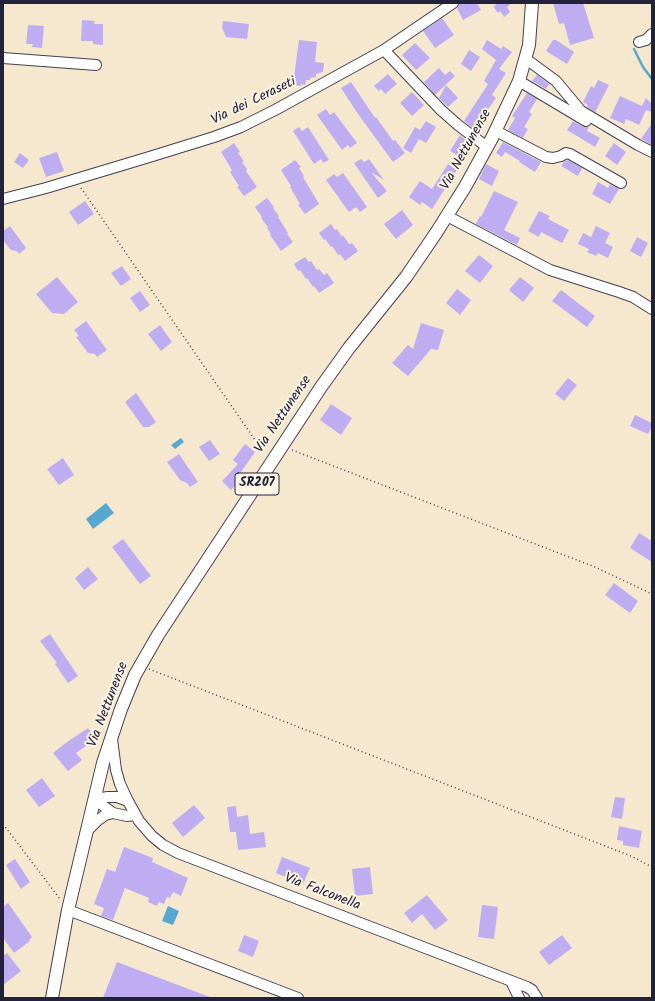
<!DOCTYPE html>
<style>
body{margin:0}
#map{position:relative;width:655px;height:1001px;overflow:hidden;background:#f6e8ce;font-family:Kalam,sans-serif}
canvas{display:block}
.frame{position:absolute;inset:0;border:4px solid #22223b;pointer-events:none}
</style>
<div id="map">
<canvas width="655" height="1001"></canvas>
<div class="frame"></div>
</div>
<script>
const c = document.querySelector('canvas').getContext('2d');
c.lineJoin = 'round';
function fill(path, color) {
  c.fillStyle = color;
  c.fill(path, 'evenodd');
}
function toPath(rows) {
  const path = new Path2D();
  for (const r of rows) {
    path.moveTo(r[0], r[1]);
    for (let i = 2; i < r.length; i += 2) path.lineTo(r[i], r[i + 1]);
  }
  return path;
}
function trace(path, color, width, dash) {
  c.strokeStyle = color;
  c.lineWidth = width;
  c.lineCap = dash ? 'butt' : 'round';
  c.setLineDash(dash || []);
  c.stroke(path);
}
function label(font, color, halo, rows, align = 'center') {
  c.font = font + ' Kalam,sans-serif';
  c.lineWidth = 4;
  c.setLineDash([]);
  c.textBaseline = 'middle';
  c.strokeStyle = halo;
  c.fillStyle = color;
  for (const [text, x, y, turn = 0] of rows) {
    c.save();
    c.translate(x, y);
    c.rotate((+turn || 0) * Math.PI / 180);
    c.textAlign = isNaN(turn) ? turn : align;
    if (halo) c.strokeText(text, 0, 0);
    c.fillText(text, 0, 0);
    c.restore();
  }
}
const water = toPath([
 [181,438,184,442,175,449,171,445],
 [106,503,114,513,93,529,86,519],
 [168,906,179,911,173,925,162,921]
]);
const stream = toPath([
 [634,49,643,67,652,79]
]);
const building = toPath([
 [459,3,477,3,481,10,463,20,457,8],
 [495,3,512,3,507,7,510,12,504,17,500,11,498,13,493,6,496,5],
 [553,3,583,3,594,38,570,45,564,23,559,24],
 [442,18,454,35,435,48,423,31],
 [82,20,95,21,94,24,103,24,103,45,93,44,93,41,81,41],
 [223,21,249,24,247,39,226,37,222,28],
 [28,25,44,26,42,48,32,47,33,44,26,44],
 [299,40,317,42,315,62,324,63,323,72,316,74,316,77,310,78,310,80,306,80,305,85,301,84,301,86,293,85],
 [487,40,501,49,503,46,512,52,499,69,506,73,492,95,496,98,474,129,464,121,488,84,484,81,496,60,482,49],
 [553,40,556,40,574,52,567,64,546,51],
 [415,43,430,58,416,70,402,55],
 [469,50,480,57,471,71,461,64],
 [439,68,445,75,450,71,455,76,435,95,424,82],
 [388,74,397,84,385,94,381,89,379,91,374,86],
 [537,75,549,84,546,89,532,81],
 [598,80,609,85,595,112,587,107,588,105,583,102,591,86,594,88],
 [351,82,375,118,376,117,393,141,395,140,405,153,393,162,358,114,341,88],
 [446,85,458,98,448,107,439,98],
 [412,92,424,105,412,116,400,103],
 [527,93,537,99,529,112,532,114,524,127,528,129,523,138,508,130,515,118,512,116],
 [620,96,642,106,646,98,652,104,652,112,646,110,639,125,626,119,624,124,610,118],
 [326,109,330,115,334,112,357,143,350,148,348,145,342,150,317,115],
 [426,121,436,127,426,143,419,139,411,153,403,148,415,127,420,130],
 [573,121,583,127,589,127,587,131,600,138,595,147,567,130],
 [652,123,652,145,641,139],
 [299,127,302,131,308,127,329,160,323,163,321,159,314,164,293,131],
 [460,135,469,143,460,157,450,151],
 [503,142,541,162,535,172,519,162,520,161,505,152,502,157,496,153],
 [234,143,240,152,238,153,244,161,242,162,247,169,246,171,257,187,244,196,237,187,239,186,230,172,232,170,221,152],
 [614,143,626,152,617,165,605,156],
 [57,152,64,171,46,177,39,158],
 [20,153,29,160,23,168,14,162],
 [361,159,364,162,369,159,384,180,371,172,387,191,378,198,354,163],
 [295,160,301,167,299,168,304,176,303,177,319,204,305,214,298,205,300,204,290,187,291,186,281,170],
 [568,160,582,168,578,176,561,166,564,162],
 [448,164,457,170,432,209,422,202,420,205,409,197,420,181,432,189],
 [486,164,499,171,492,186,479,179],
 [343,173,367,207,360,212,356,207,349,212,326,180,334,174,337,177],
 [598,182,608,188,610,184,619,189,610,204,592,194],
 [494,191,518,202,504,230,520,238,517,245,476,224,480,216,481,217],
 [267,198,274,207,273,208,279,216,278,217,288,233,287,234,293,242,281,251,270,235,271,234,267,228,268,227,261,218,262,217,255,207],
 [85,201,94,214,78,225,69,212],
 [402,210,413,225,396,239,384,224],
 [539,211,550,216,548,219,569,230,562,243,541,232,539,237,528,231],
 [331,224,335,230,337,229,342,237,343,235,349,244,352,243,358,251,345,261,340,254,338,255,332,246,331,247,325,239,324,240,319,233],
 [10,226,26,248,19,254,17,251,11,250,3,240,3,231],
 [596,226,610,233,605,243,613,247,608,258,598,253,596,256,587,252,589,249,578,244,583,233,591,237],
 [637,237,648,243,641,257,630,251],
 [479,255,493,266,480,283,465,271],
 [305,257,309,262,311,261,317,270,319,269,324,275,327,273,334,283,319,293,314,286,313,287,307,278,306,279,300,270,298,271,294,264],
 [122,266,131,279,121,286,111,273],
 [57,277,78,302,64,314,52,313,36,294],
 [520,277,534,288,523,302,509,290],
 [457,289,471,300,460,315,446,303],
 [561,290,595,316,587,327,552,301],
 [140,291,150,305,140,312,130,298],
 [86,321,107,350,97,357,95,354,88,353,76,337,79,336,74,330],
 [421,323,444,330,438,350,431,349,408,376,392,363,408,345,413,349],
 [160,325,172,342,161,351,148,334],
 [568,378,577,385,564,401,555,394],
 [136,393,156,422,149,427,143,427,125,402],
 [331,404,352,418,341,435,320,420],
 [635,415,652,423,652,426,648,434,630,426],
 [210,440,220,454,209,461,199,447],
 [245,444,255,452,239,475,242,478,231,490,222,481,238,464,233,460],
 [179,454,198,482,190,487,187,483,180,480,167,462],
 [63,458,74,475,59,485,47,469],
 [639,533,652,541,652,562,630,548],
 [123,539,151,576,140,584,112,547],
 [88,567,98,579,84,590,75,578],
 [614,583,638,601,630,613,605,595],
 [50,634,78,676,68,683,55,664,57,663,40,641],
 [88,728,96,739,76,753,82,760,68,771,53,753,67,742],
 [42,778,55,796,39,807,26,790],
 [615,797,625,798,622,819,611,817],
 [194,805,205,818,183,837,172,823],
 [236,806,237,817,248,815,250,834,264,832,266,847,238,850,236,832,230,832,227,807],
 [619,826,642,831,639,848,623,845,623,841,617,840],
 [124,847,153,858,152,862,188,878,181,896,173,892,170,898,167,897,164,904,159,902,157,906,148,902,149,898,125,888,113,920,101,916,104,908,94,904,107,869,115,872],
 [282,857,310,868,303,884,276,873],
 [15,859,30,882,21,889,6,865],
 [370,867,373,894,355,896,352,869],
 [427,895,448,920,435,930,422,914,412,923,404,913],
 [8,903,32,937,29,940,30,941,14,953,3,938,3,907],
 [482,905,498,907,494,939,478,937],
 [244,935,259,941,253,957,238,951],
 [562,935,572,948,549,965,539,952],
 [7,953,21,971,3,985,3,956],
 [117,962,210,997,210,998,103,998]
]);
const path = toPath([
 [81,188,264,453],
 [292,450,595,567,652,594],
 [149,669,631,856,652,867],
 [3,824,60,899]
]);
const minor = toPath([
 [639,42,646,40,652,34],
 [384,50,441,110,458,125,487,147],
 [3,58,96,65],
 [526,59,556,81,581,111,638,145,652,152],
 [519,81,586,121],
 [496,131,546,157,553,158,561,156,566,153,570,154,621,183],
 [3,199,46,188,146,158,214,137,241,127,275,110,384,50,453,3],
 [447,216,550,270,619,292,633,297,652,309],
 [112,739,116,770,120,784,128,801,139,821,152,836,163,845,178,853,527,987,532,990,537,998],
 [94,799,113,813,127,816,135,815],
 [94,799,108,797,117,797,128,801],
 [87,831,97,821,105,815,113,813],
 [68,910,298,998],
 [511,981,519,998]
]);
const major = toPath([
 [52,998,68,910,103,763,121,709,135,675,158,635,321,387,349,348,406,277,436,233,465,187,492,138,519,81,529,45,532,3]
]);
const shields = [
 [257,484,44]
];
const shieldNames = [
 ["SR207",257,484]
];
const streetNames = [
 ["Via dei Ceraseti",254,102,-26],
 ["Via Nettunense",467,150,-61],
 ["Via Nettunense",284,415,-56],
 ["Via Nettunense",109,705,-69],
 ["Via Falconella",322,893,21]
];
fill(water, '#57a8d1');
trace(stream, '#57a8d1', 2.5);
fill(building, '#bfadf1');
trace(minor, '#424051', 12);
trace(major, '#424051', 14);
trace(path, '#424051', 1.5, [1, 3]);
trace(minor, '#fff', 10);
trace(major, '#fff', 12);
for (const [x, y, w] of shields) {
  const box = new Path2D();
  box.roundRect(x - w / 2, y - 11, w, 22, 3);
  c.fillStyle = '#fcf5e5';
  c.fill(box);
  trace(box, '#22223b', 1);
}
label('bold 13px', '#22223b', null, shieldNames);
label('14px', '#22223b', '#fcf5e5', streetNames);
</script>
